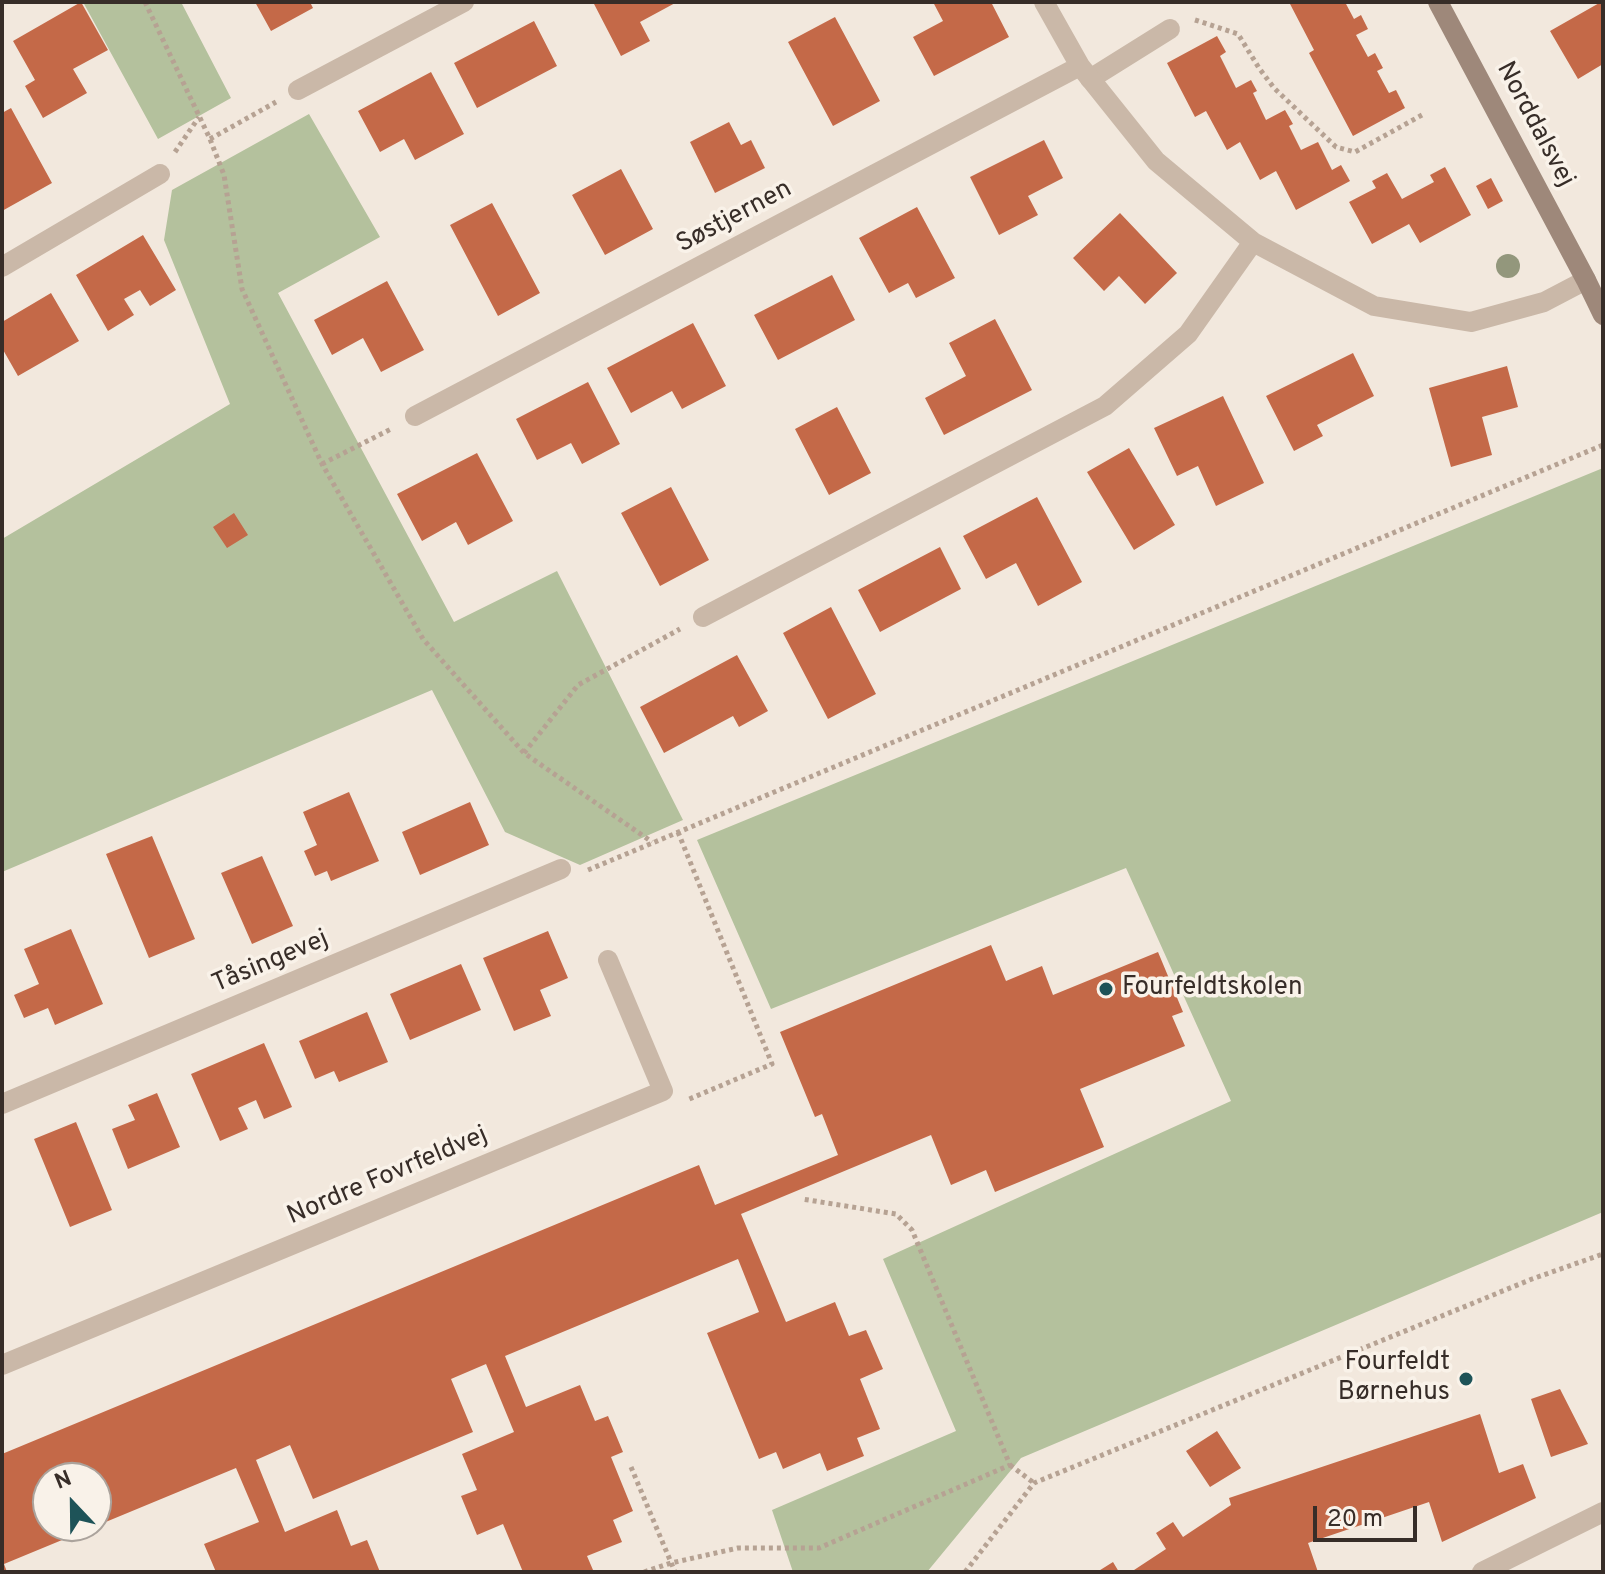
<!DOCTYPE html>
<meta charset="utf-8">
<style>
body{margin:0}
#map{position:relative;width:1605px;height:1574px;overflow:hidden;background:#f2e8dd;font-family:Overpass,sans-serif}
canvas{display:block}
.frame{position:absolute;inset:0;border:4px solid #372d28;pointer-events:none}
.north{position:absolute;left:32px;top:1462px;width:80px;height:80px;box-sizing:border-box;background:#f9f2e9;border:2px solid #aba39c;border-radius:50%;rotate:338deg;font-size:22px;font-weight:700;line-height:32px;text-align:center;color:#372d28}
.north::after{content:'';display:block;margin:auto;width:28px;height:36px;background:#1e5358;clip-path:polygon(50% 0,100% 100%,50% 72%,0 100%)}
.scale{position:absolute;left:1313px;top:1506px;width:104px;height:36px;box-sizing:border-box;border:4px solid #372d28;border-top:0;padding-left:10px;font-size:24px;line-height:28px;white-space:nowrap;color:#372d28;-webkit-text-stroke:6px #f9f2e9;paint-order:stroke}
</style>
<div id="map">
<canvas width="1605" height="1574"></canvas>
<div class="frame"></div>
<div class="north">N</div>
<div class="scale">20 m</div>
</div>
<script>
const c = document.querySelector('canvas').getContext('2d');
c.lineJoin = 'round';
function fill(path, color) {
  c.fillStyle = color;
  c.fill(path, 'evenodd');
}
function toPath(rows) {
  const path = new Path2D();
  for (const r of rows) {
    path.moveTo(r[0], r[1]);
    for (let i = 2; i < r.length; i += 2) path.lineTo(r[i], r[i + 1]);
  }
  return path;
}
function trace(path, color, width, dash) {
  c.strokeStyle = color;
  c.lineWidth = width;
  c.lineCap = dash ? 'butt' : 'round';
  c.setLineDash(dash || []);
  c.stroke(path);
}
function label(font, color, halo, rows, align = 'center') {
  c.font = font + ' Overpass,sans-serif';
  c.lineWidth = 7;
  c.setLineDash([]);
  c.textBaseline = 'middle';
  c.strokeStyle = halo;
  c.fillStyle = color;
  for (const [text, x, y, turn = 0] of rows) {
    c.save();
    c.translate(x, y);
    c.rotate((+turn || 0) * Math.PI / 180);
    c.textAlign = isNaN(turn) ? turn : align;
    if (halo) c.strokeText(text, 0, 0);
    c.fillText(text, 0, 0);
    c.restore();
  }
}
const green = toPath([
 [83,2,181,2,231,98,158,139],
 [309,114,380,237,278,293,454,622,557,571,683,820,580,865,505,832,432,690,2,872,2,539,230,404,164,240,172,190],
 [1603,468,1603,1212,1021,1458,927,1572,793,1572,772,1510,956,1431,883,1259,1231,1101,1126,868,771,1009,697,840]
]);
const building = toPath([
 [81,2,108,50,73,69,87,93,43,118,25,86,35,80,13,41],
 [255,2,310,2,313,8,271,31],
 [593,2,677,2,640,22,650,41,621,56],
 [933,2,991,2,1009,37,934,76,913,37,943,21],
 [1289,2,1345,2,1354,19,1361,15,1368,29,1356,35,1368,57,1375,53,1383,68,1377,71,1389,93,1396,90,1405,108,1353,136,1309,53,1314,50],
 [1601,2,1603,5,1603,64,1578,79,1550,31],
 [835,17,880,101,833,126,788,42],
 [534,21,557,66,477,108,454,63],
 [1217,36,1226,52,1220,56,1236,88,1251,80,1257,91,1253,93,1266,120,1285,110,1293,124,1289,126,1301,150,1318,142,1332,170,1341,165,1350,181,1296,210,1276,171,1260,180,1240,142,1227,150,1206,111,1195,117,1167,63],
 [431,72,464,134,415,160,404,139,380,152,358,111],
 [11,108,52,183,2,211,2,113],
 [729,122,741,145,751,140,765,168,715,193,690,142],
 [1044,140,1063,178,1028,196,1038,215,999,235,970,177],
 [1445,167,1471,215,1420,243,1409,224,1372,244,1349,202,1376,188,1372,181,1387,173,1402,199,1434,182,1430,175],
 [621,169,653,229,605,255,572,195],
 [1491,178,1503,201,1488,209,1476,186],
 [492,203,540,293,498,316,450,225],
 [917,207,955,278,916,298,908,283,889,293,859,238],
 [1120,213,1177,273,1145,304,1119,276,1104,291,1073,258],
 [143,235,176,290,150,306,140,290,124,299,134,315,108,331,76,275],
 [832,275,855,320,778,360,754,315],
 [387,281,424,350,381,372,363,338,332,355,314,320],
 [51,293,79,341,18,376,2,348,2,322],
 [995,319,1032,390,944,435,925,398,966,376,949,343],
 [693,323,726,386,682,409,672,391,631,413,607,368],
 [1353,353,1374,396,1317,425,1323,436,1294,451,1266,396],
 [1507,366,1518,407,1482,417,1492,455,1451,467,1429,388],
 [588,382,620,444,582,464,571,443,537,460,516,419],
 [1223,396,1264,483,1216,506,1198,466,1177,476,1154,428],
 [837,407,871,473,829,495,795,429],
 [1129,448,1175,525,1134,550,1087,472],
 [477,453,513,521,468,545,456,522,422,541,397,494],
 [671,487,709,560,660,586,621,513],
 [1037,497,1082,582,1038,606,1016,563,986,579,963,536],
 [234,513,248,535,227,548,213,527],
 [940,547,961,589,880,632,858,590],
 [831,607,876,694,828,719,783,633],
 [737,655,768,711,739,727,733,716,664,753,640,707],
 [349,792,379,861,331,881,327,871,315,876,304,851,317,845,303,812],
 [470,802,489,845,420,875,402,832],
 [152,836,195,939,149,958,106,854],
 [262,856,293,926,252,944,221,873],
 [71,929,103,1004,55,1025,48,1008,24,1018,14,995,39,984,24,949],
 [548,931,568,978,540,990,551,1016,514,1031,483,958],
 [991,945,1006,981,1042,966,1053,995,1158,952,1183,1012,1172,1016,1185,1046,1080,1089,1104,1147,995,1192,986,1170,951,1185,931,1135,741,1214,786,1322,835,1302,849,1336,866,1330,883,1369,860,1379,880,1429,857,1438,864,1456,827,1471,820,1453,783,1469,776,1452,759,1459,707,1333,759,1312,738,1259,505,1356,526,1407,580,1385,595,1421,608,1416,623,1452,611,1457,633,1511,613,1520,622,1542,587,1556,593,1570,589,1572,523,1572,503,1524,477,1535,461,1496,477,1490,462,1454,514,1432,486,1364,451,1379,473,1432,313,1499,290,1445,256,1460,285,1532,337,1510,351,1546,367,1540,380,1572,216,1572,204,1544,259,1522,236,1468,96,1526,96,1478,48,1478,48,1526,96,1526,4,1564,7,1572,2,1572,2,1454,699,1165,715,1205,838,1155,822,1114,815,1117,780,1032],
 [461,964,481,1010,410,1040,390,994],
 [367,1012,388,1062,339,1082,334,1071,315,1079,299,1041],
 [264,1043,292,1107,264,1119,256,1100,238,1108,248,1129,220,1141,191,1074],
 [157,1093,180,1147,128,1169,112,1129,135,1120,128,1105],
 [76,1122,112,1210,70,1227,34,1139],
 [1560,1389,1588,1444,1551,1457,1531,1399],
 [1480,1414,1499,1473,1523,1464,1536,1498,1442,1542,1429,1502,1308,1543,1318,1572,1131,1572,1166,1549,1156,1533,1173,1522,1183,1537,1231,1505,1229,1498],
 [1217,1431,1241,1468,1210,1487,1186,1451],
 [1113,1562,1119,1572,1097,1572]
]);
const path = toPath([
 [145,2,210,139,224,175,242,289,322,464,423,639,524,753,652,842],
 [1195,20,1238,34,1259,68,1274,88,1336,147,1355,152,1422,115],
 [210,139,276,102],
 [175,152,199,117],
 [322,464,393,428],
 [524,753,578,685,680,629],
 [678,832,772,1064,687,1100],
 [588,870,1603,445],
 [1010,1465,1034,1483],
 [631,1467,675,1572],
 [644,1572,671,1563,738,1548,819,1548,1010,1465,912,1230,896,1214,802,1199],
 [965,1572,1034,1483,1532,1279,1603,1254]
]);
const lane = toPath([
 [1090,79,1170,29]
]);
const street = toPath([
 [1044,2,1080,66,1156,161,1253,242,1374,306,1471,322,1544,302,1586,280],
 [298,90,464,2],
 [2,267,160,174],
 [415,416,1080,66],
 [703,617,1105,406,1188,334,1253,242],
 [2,1104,561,869],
 [2,1365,663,1091,608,960],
 [1482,1572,1603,1512]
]);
const secondary = toPath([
 [1438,2,1586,280,1603,315]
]);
const trees = [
 [1508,266]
];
const markers = [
 [1106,989,8,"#1e5358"],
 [1466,1379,8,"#1e5358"]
];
const streetNames = [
 ["Norddalsvej",1534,125,62],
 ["Søstjernen",735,218,-28],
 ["Tåsingevej",271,963,-23],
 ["Nordre Fovrfeldvej",388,1177,-23]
];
const poiNames = [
 ["Fourfeldtskolen",1122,989],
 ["Fourfeldt",1450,1364,"right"],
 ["Børnehus",1450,1394,"right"]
];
fill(green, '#b4c19d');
fill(building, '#c46948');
trace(path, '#b6a293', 5, [4, 4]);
trace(lane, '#cab8a8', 20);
trace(street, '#cab8a8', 20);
trace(secondary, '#9e887a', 20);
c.fillStyle = '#93977c';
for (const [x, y] of trees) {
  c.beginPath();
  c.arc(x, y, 12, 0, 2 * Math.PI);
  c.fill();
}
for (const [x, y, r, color] of markers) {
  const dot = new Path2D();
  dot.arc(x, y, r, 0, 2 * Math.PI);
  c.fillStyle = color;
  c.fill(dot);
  trace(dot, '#f9f2e9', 3);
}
label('26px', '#372d28', '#f9f2e9', streetNames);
label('26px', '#372d28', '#f9f2e9', poiNames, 'left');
</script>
